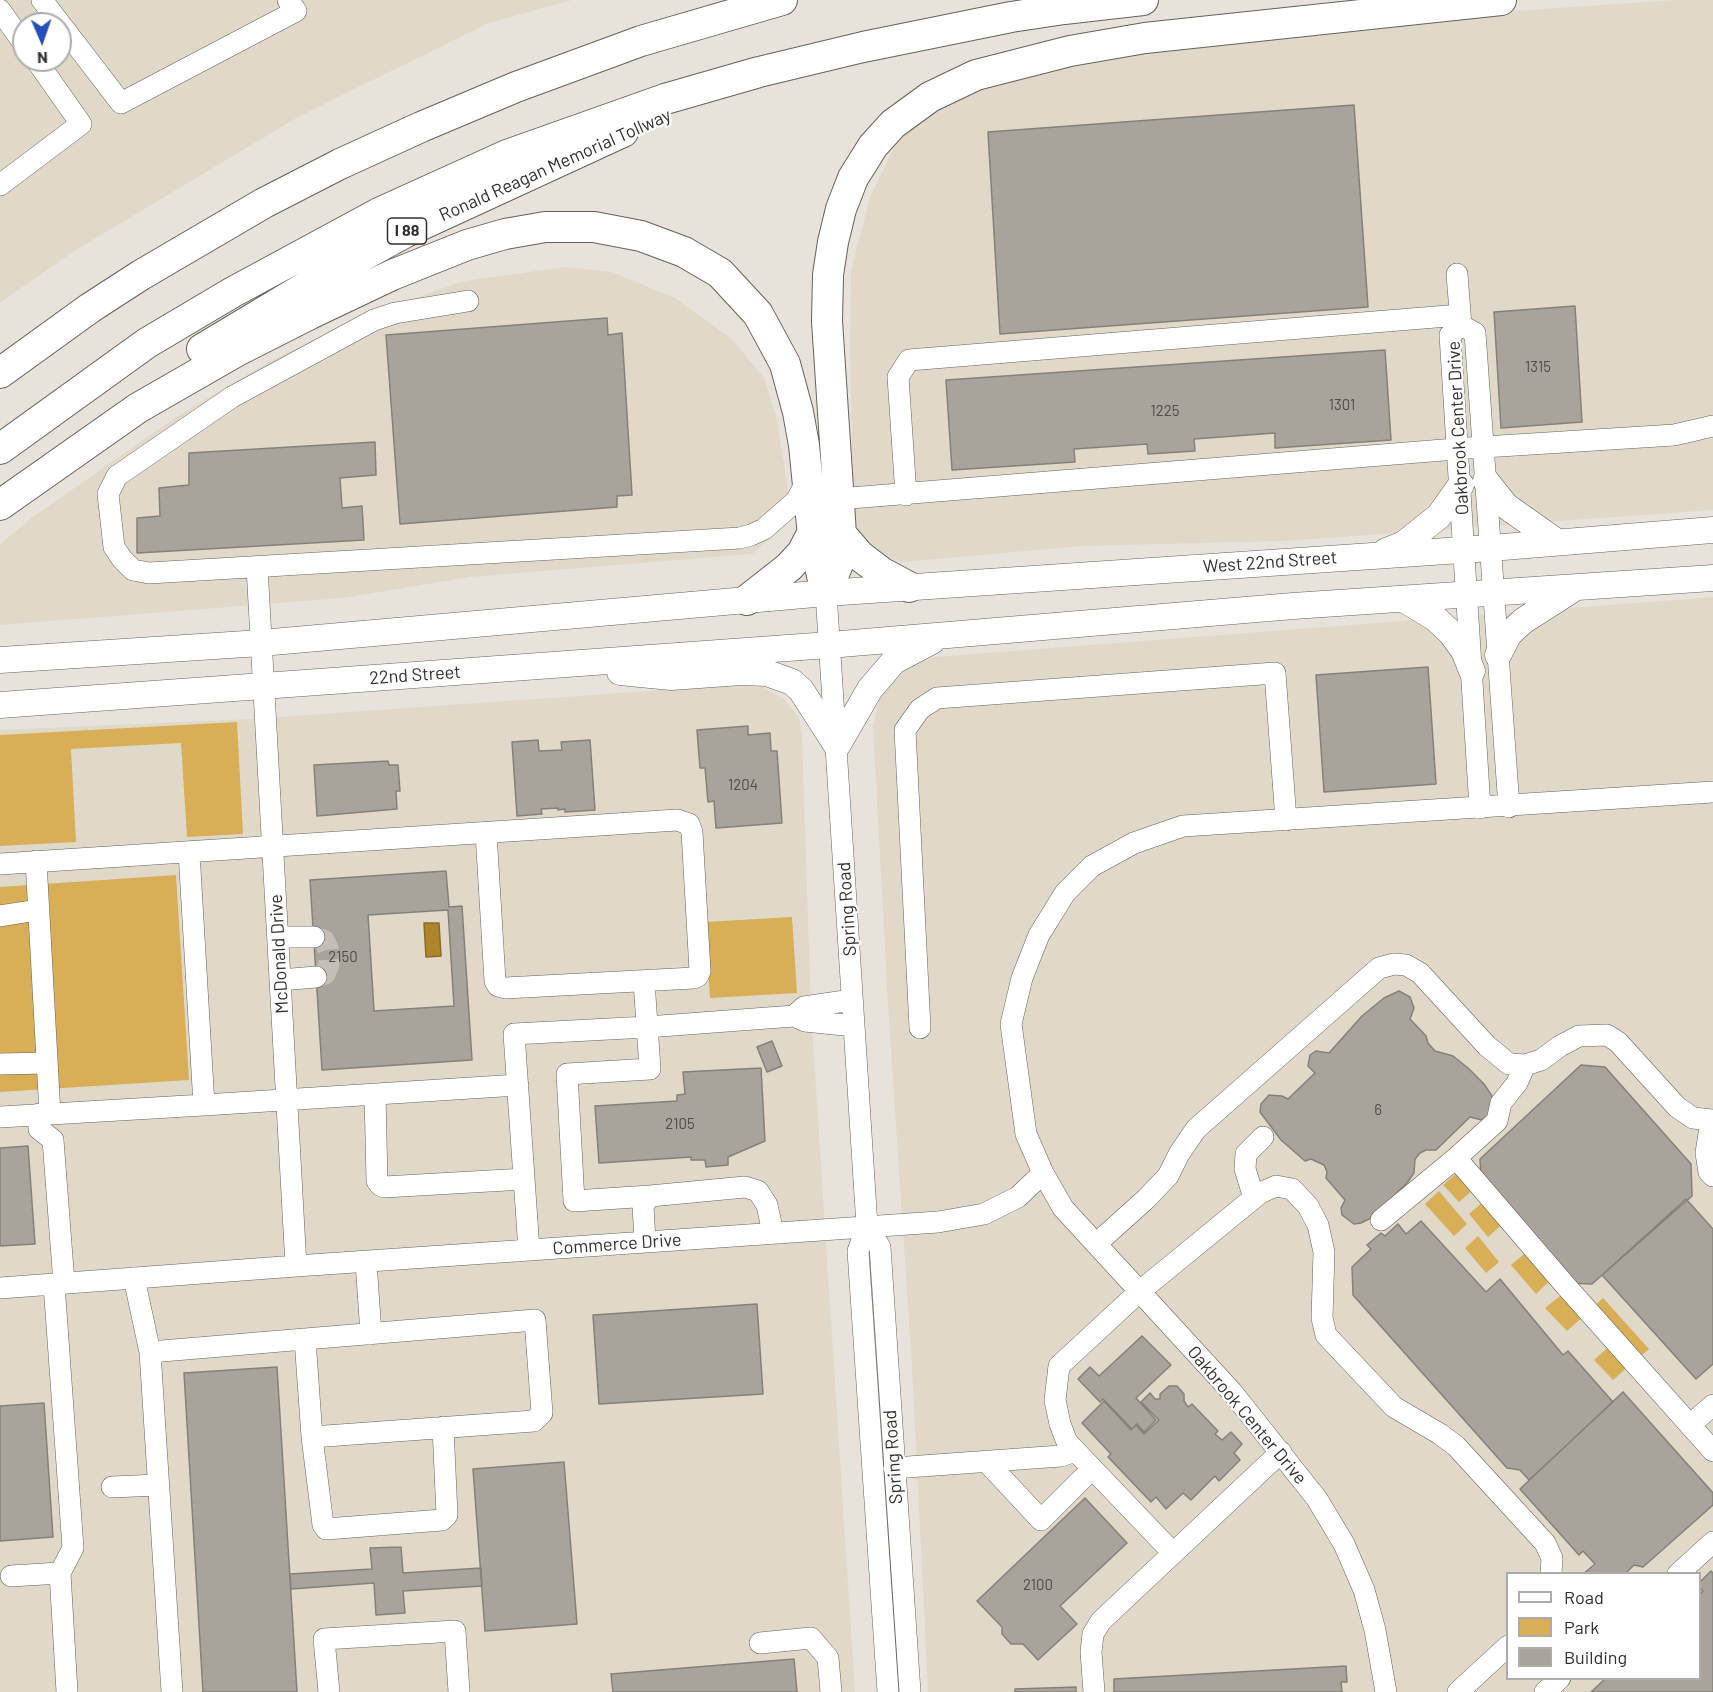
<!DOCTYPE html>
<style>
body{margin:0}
#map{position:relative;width:1713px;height:1692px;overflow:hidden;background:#e8e3da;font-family:Barlow,sans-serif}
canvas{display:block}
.legend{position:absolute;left:1506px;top:1572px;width:195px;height:108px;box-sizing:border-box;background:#fff;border:2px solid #adacab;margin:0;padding:8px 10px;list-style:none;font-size:18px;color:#31302c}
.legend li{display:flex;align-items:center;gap:12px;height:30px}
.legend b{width:30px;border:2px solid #adacab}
.north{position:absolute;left:12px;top:12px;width:60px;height:60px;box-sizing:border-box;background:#fff;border:2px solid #adacab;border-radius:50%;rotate:178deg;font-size:16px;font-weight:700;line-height:24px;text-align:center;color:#31302c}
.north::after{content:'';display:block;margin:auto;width:21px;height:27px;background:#234ebc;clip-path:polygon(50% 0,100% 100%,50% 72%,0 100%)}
</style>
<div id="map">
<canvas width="1713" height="1692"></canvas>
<ul class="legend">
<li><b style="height:8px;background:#fff"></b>Road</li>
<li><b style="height:16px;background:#d8af57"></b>Park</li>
<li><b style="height:16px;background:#a9a49b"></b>Building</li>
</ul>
<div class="north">N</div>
</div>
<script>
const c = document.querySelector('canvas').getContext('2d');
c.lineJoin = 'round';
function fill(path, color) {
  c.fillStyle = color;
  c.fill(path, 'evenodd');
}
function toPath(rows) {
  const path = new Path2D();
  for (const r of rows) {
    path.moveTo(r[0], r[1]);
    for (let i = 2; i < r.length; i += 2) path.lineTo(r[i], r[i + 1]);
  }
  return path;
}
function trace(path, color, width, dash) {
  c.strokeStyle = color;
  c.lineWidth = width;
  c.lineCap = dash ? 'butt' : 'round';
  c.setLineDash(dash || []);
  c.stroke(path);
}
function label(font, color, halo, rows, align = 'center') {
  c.font = font + ' Barlow,sans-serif';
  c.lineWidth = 4.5;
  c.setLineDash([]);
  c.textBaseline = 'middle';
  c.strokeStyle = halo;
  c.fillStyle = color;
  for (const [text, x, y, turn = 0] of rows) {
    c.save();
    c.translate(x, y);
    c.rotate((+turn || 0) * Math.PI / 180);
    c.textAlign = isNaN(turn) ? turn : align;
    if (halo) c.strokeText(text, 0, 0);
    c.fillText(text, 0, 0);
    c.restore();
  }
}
const built = toPath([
 [0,0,572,0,489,23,300,116,74,251,0,303],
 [24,24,60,24,60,60,24,60],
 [1674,0,1713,0,1713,510,1285,541,1083,546,903,562,886,558,867,544,858,530,853,506,850,346,851,271,870,197,903,129,1006,70,1268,28],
 [566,267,612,272,675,298,732,339,764,378,777,419,789,497,782,529,752,554,470,577,343,598,0,625,0,544,33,517,176,417,269,362,354,319,464,281],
 [1713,597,1713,1692,928,1692,912,1367,888,1005,873,726,879,700,890,680,907,666,935,657],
 [1508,1574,1700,1574,1700,1678,1508,1678],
 [734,685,762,687,784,699,799,718,802,735,811,1010,855,1692,0,1692,0,730,250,719]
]);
const green = toPath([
 [237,722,243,834,187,837,181,743,71,749,76,842,0,846,0,735],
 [176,875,189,1080,0,1092,0,887],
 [792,917,797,993,710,998,705,922],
 [1458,1172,1474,1189,1459,1202,1443,1185],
 [1439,1191,1467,1224,1454,1236,1425,1204],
 [1484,1201,1504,1223,1488,1237,1469,1214],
 [1478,1236,1499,1262,1486,1273,1465,1248],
 [1529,1250,1553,1278,1536,1294,1511,1265],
 [1565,1292,1586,1314,1567,1331,1545,1308],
 [1603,1298,1649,1349,1636,1360,1591,1309],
 [1612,1344,1631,1364,1613,1380,1594,1360]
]);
const water = toPath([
 [424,923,439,923,441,956,426,957,424,923]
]);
const building = toPath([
 [1354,105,1368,307,1000,334,988,132,1354,105],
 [1575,306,1582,422,1501,428,1494,312,1575,306],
 [607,318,608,335,622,333,632,495,617,496,617,507,400,524,386,335,607,318],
 [1385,350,1391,440,1275,448,1275,433,1194,439,1195,451,1148,454,1147,444,1074,449,1075,462,952,470,946,380,1385,350],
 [375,442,376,475,340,478,342,508,362,506,364,540,137,553,137,518,160,516,159,488,189,485,189,453,375,442],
 [1428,667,1436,784,1324,792,1316,675,1428,667],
 [748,726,748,735,770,733,771,751,777,751,782,823,716,828,714,801,708,802,705,768,700,768,697,730,748,726],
 [538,740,539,751,562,750,561,742,590,740,595,810,565,812,565,809,558,810,558,808,541,809,542,814,517,816,512,742,538,740],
 [388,761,389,765,398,765,400,791,396,791,397,809,317,816,314,765,388,761],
 [446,871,449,907,462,906,472,1060,322,1070,310,880,446,871],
 [448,910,454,1006,374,1011,368,915,448,910],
 [1399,991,1410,997,1414,1008,1410,1019,1426,1036,1428,1043,1435,1051,1453,1056,1468,1068,1484,1084,1496,1102,1489,1119,1482,1120,1470,1117,1436,1150,1426,1150,1420,1153,1415,1159,1414,1173,1407,1183,1371,1218,1361,1223,1354,1224,1342,1215,1341,1208,1345,1200,1326,1178,1327,1172,1324,1165,1311,1159,1305,1161,1281,1140,1260,1112,1261,1104,1269,1095,1282,1096,1288,1099,1315,1073,1308,1066,1310,1055,1316,1051,1329,1053,1362,1016,1384,998,1399,991],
 [772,1041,782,1066,767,1072,757,1047,772,1041],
 [1581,1065,1605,1067,1691,1164,1692,1196,1592,1284,1568,1283,1481,1178,1480,1159,1581,1065],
 [761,1068,765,1141,728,1157,728,1165,706,1167,705,1160,691,1160,691,1157,599,1163,595,1106,677,1101,677,1095,685,1094,683,1072,761,1068],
 [28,1146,35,1244,0,1246,0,1148,28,1146],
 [1686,1199,1713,1229,1713,1364,1696,1379,1602,1275,1686,1199],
 [1421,1221,1486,1292,1500,1279,1563,1355,1568,1351,1613,1402,1529,1480,1520,1470,1507,1468,1353,1295,1352,1267,1371,1249,1367,1245,1381,1233,1385,1236,1398,1224,1406,1234,1421,1221],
 [757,1304,763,1394,599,1404,593,1315,757,1304],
 [1142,1336,1171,1365,1136,1398,1156,1420,1144,1432,1137,1424,1132,1429,1103,1399,1100,1402,1078,1379,1090,1367,1099,1376,1142,1336],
 [277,1367,297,1692,203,1692,184,1373,277,1367],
 [1169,1386,1177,1386,1184,1394,1184,1401,1188,1407,1192,1404,1218,1431,1215,1434,1222,1440,1231,1432,1242,1444,1234,1453,1240,1460,1219,1481,1215,1476,1191,1500,1183,1493,1166,1509,1156,1497,1151,1502,1108,1457,1111,1454,1082,1423,1104,1401,1131,1430,1136,1425,1144,1434,1159,1420,1141,1402,1150,1393,1155,1399,1160,1399,1160,1394,1169,1386],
 [1623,1392,1713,1493,1713,1505,1643,1567,1634,1565,1625,1574,1583,1574,1595,1564,1583,1551,1579,1555,1520,1489,1623,1392],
 [44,1403,53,1537,0,1541,0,1406,44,1403],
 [564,1462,577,1624,485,1631,473,1469,564,1462],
 [1085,1498,1127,1543,1060,1606,1077,1624,1038,1660,1023,1644,1011,1644,1002,1634,1002,1627,977,1601,1085,1498],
 [401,1547,403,1573,481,1568,482,1586,403,1591,405,1613,376,1615,374,1583,291,1589,290,1574,372,1569,370,1548,401,1547],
 [1711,1571,1713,1573,1713,1692,1591,1692,1606,1678,1700,1678,1700,1594,1703,1591,1700,1588,1700,1582,1711,1571],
 [794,1659,797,1692,613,1692,611,1674,794,1659],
 [1346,1666,1347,1682,1341,1682,1342,1692,1114,1692,1114,1679,1346,1666],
 [1076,1687,1076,1692,1015,1692,1015,1689,1076,1687]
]);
const minorTunnel = toPath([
 [314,937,324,940,328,949,329,964,325,974,316,977]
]);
const minor = toPath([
 [42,0,121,103,296,11,288,0],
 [0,10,24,44],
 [0,185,81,124,36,60],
 [1457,274,1461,325],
 [468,301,395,313,374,320,232,397,117,476,108,494,114,547,122,559,133,570,149,573,740,538,751,535,764,529,796,501,808,479],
 [1461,325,1475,333,1509,807],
 [1461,325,1450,335,1480,808],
 [906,495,898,377,909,360,1460,315],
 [838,499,1468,448,1674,435,1713,426],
 [257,567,296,1266],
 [826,593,867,1226,858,1251,888,1692],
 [189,852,204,1105,518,1085],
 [36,861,50,1114],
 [0,864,677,820,689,824,692,832,700,971,698,976,694,978,505,988,498,986,495,981,486,833],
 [0,916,38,910],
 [278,937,314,937],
 [280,980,316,977],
 [644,981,650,1069,567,1074,574,1201,650,1196],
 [794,1016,804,1007,852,1000],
 [920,1028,905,730,920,709,937,698,1275,673,1286,820],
 [0,1064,47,1063],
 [375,1095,377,1181,380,1185,384,1187,524,1179],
 [39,1114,39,1129,53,1140,64,1283],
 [0,1117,204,1105],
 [1711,1121,1706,1153,1709,1172,1713,1176],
 [1456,1158,1565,1285,1713,1451],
 [1254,1198,1245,1169,1246,1154,1263,1137],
 [1381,1220,1456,1158,1497,1121,1501,1103,1517,1083,1525,1065],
 [867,1226,880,1247,910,1692],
 [645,1241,643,1206,650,1196,745,1187,758,1191,767,1205,773,1233],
 [1096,1244,1146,1199,1168,1176,1179,1154,1196,1129,1379,968,1394,964,1406,965,1420,973,1487,1046,1509,1064,1525,1065,1541,1060,1560,1046,1579,1036,1607,1035,1618,1042,1677,1107,1693,1118,1713,1120],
 [529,1250,514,1034,647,1027,794,1016,805,1021,854,1026],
 [366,1262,371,1334],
 [134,1278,150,1352,172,1692],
 [54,1284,73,1548,60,1573,67,1692],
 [0,1288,296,1266,938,1222,984,1214,1018,1197,1043,1173],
 [150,1352,305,1339,535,1320,542,1413,534,1421,312,1437,305,1339],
 [1690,1425,1713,1405],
 [312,1437,323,1525,326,1529,442,1520,447,1515,443,1427],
 [986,1461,1041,1520,1092,1469],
 [894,1468,1061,1456,1075,1451],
 [112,1487,158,1485],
 [1173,1553,1067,1442,1060,1424,1055,1400,1059,1366,1139,1292,1260,1193,1276,1186,1292,1189,1308,1206,1318,1225,1324,1252,1322,1318,1326,1335,1394,1407,1440,1434,1456,1446,1545,1543,1552,1558,1551,1574],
 [1678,1574,1713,1542],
 [11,1576,60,1573],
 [760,1643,811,1638,828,1658,831,1692],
 [329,1692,324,1639,455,1631,459,1692],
 [1094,1692,1091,1652,1093,1634,1101,1621,1281,1452],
 [1386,1692,1375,1630,1364,1590,1344,1544,1317,1499,1232,1392,1063,1208,1043,1173,1026,1134,1011,1024,1022,978,1039,935,1065,893,1092,866,1134,843,1183,826,1713,792],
 [1458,1692,1508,1646],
 [1545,1692,1560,1678]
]);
const major = toPath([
 [1486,481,1506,506,1557,542],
 [1386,551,1404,544,1439,516,1461,485],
 [1405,600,1435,618,1451,633,1464,651,1472,671],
 [1498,655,1509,634,1523,621,1570,591],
 [0,660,261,643,826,593,1491,548,1713,530],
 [620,672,671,677,741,672,767,673,792,682,801,690,837,746,870,689,894,661,932,641],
 [0,705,829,645,1293,606,1713,578]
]);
const highway = toPath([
 [202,349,307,286,406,232,623,132],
 [0,373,90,308,141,275,264,203,340,164,421,127,516,87,641,41,782,0],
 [0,449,147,343,233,292,379,213,507,155,665,99,759,72,863,47,1011,17,1064,9,1143,0],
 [0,505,138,408,239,350,310,314,392,275,467,245,505,234,545,227,594,227,641,236,684,252,720,273,758,314,785,364,798,412,804,445,813,536,826,593],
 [841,534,860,556,881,572,909,587],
 [826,593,838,564,841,534,827,321,828,275,833,242,841,209,853,178,873,146,893,124,930,97,976,75,1070,51,1145,38,1501,0],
 [747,600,789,567,802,553,813,532]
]);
const numberNames = [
 ["1315",1538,367],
 ["1301",1342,405],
 ["1225",1165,411],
 ["1204",743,785],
 ["2150",343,957],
 ["6",1378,1110],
 ["2105",680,1124],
 ["2100",1038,1585]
];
const shields = [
 [407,231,39]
];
const shieldNames = [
 ["I 88",407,231]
];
const streetNames = [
 ["Ronald Reagan Memorial Tollway",555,165,-24],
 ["Oakbrook Center Drive",1458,428,-93],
 ["West 22nd Street",1270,562,-4],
 ["22nd Street",415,675,-4],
 ["Spring Road",847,909,-94],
 ["McDonald Drive",279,954,-93],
 ["Commerce Drive",617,1244,-4],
 ["Oakbrook Center Drive",1247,1415,50],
 ["Spring Road",893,1457,-94]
];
fill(built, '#e0d9c9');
fill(green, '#d8af57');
fill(water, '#ae8629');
trace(water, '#886c2a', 1.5);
fill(building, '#a9a49b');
trace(building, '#858178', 1.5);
trace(minorTunnel, '#c3bfb7', 21, [21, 10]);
trace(minor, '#67625a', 22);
trace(major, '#67625a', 27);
trace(highway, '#67625a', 32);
trace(minor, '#fff', 21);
trace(major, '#fff', 26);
trace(highway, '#fff', 30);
label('15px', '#4f4d48', null, numberNames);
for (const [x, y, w] of shields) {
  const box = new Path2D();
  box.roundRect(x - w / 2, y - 13, w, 26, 4.5);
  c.fillStyle = '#fff';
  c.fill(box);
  trace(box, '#31302c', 1.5);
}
label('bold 16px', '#31302c', null, shieldNames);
label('18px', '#31302c', '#fff', streetNames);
</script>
